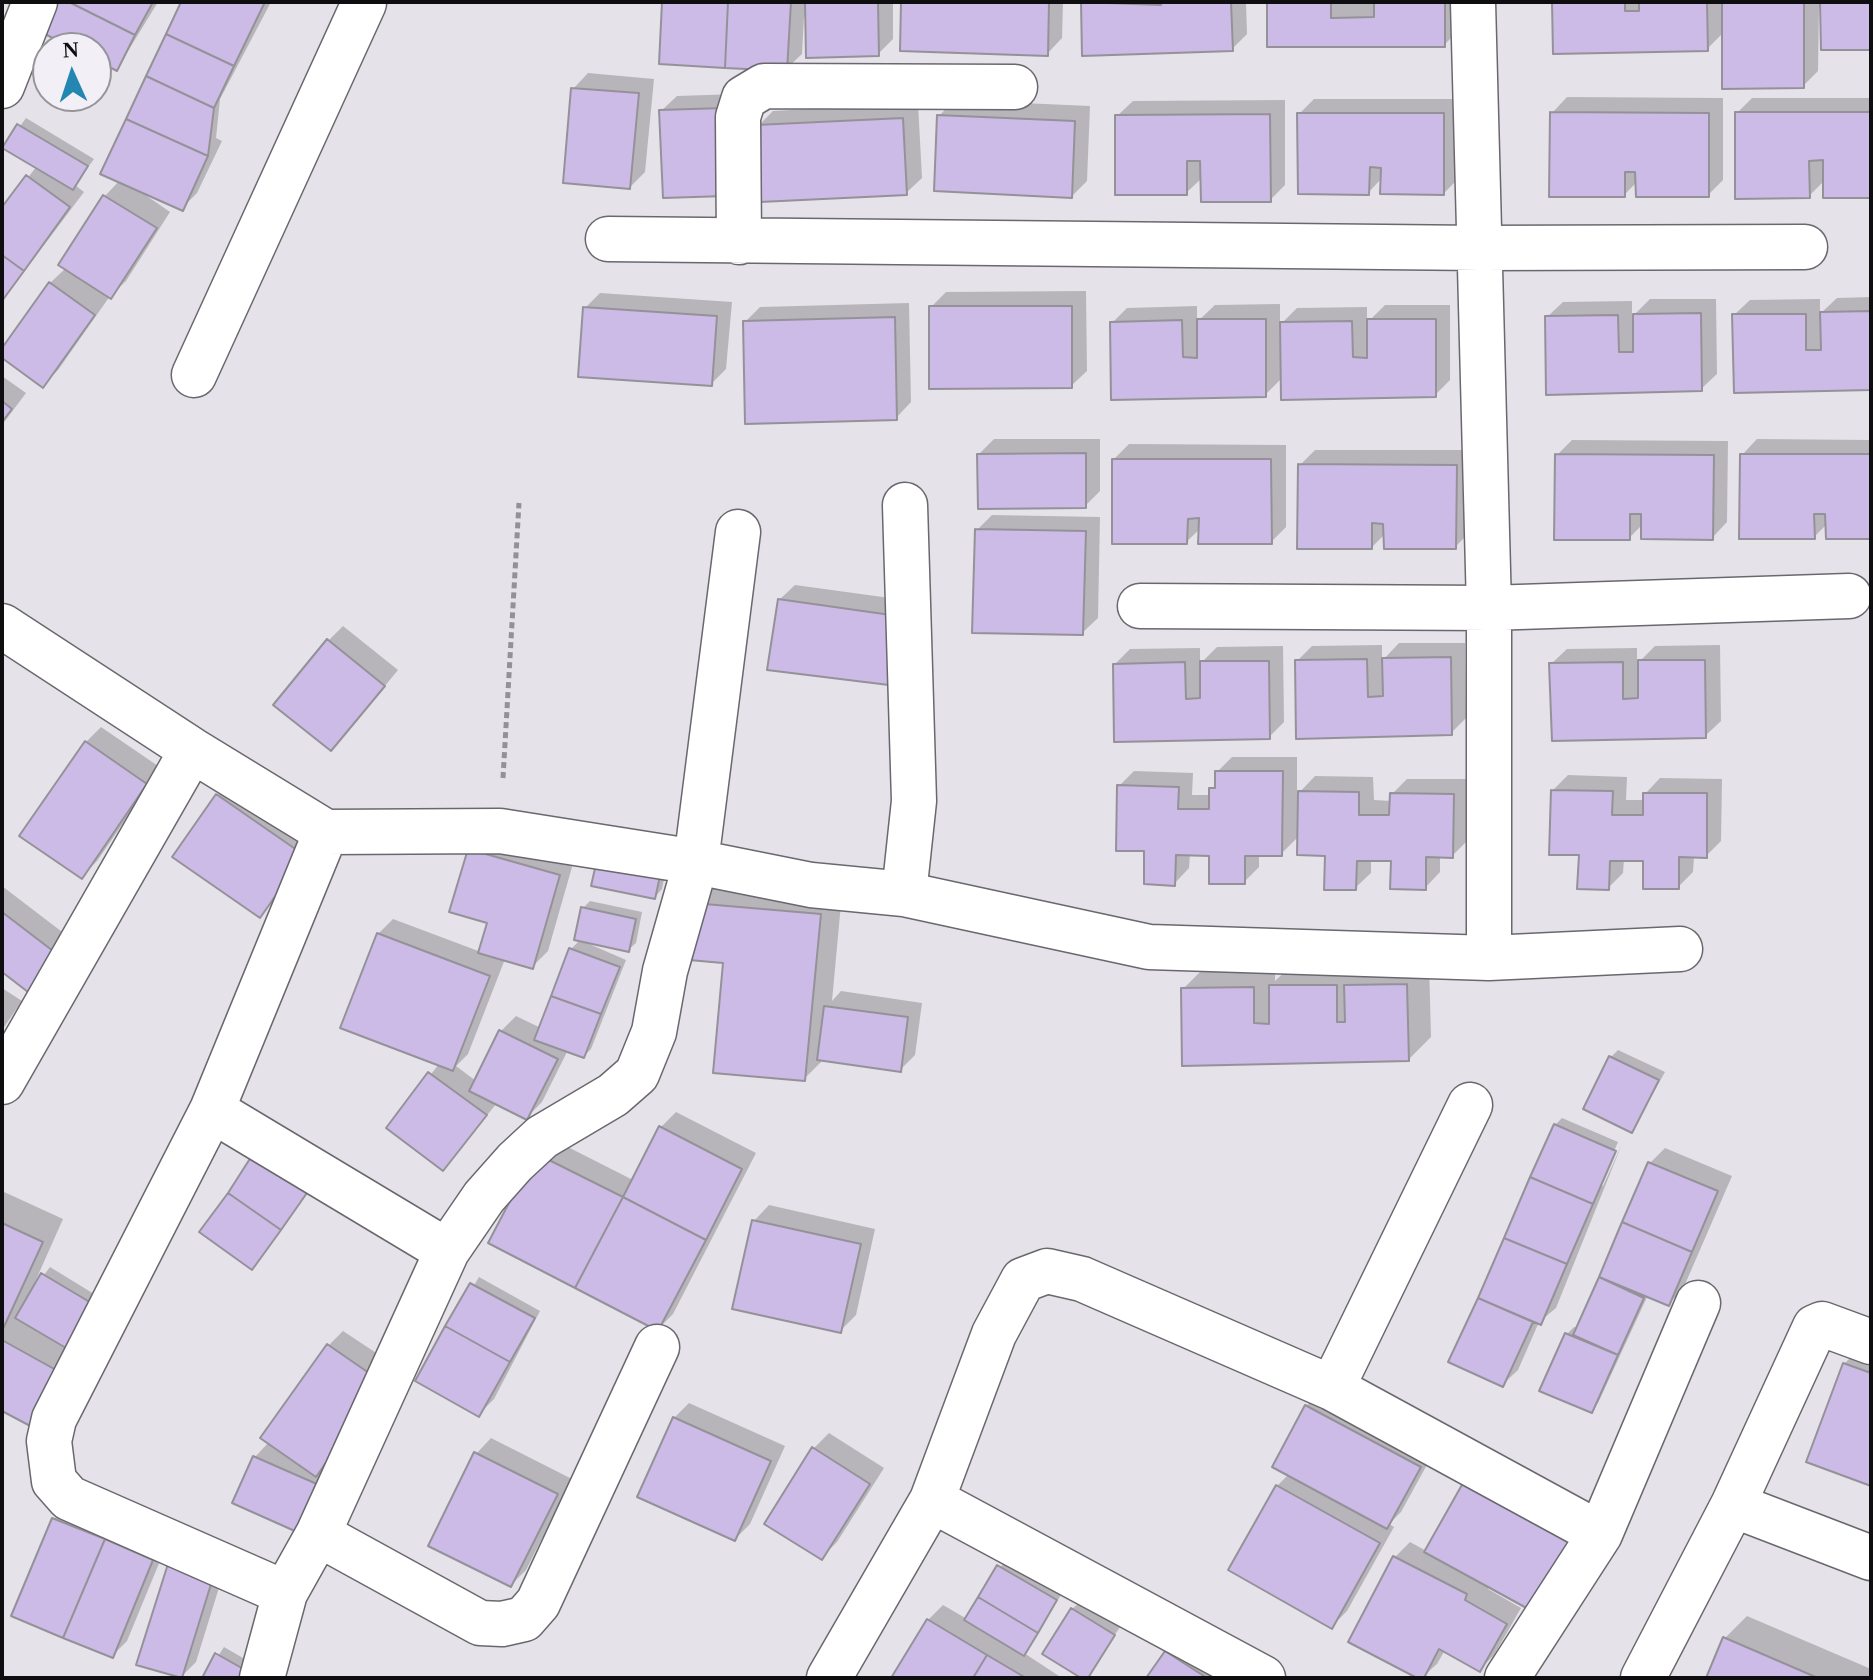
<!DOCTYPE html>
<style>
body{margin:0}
#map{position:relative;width:1873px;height:1680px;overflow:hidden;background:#e5e2e9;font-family:"Times New Roman",serif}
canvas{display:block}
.frame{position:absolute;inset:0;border:4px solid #0e0e10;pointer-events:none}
.north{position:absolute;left:32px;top:32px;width:80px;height:80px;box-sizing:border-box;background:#f2eff6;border:2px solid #97959a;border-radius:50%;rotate:357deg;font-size:22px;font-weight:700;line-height:32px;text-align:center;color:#0e0e10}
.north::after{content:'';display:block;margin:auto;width:28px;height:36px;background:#2487b2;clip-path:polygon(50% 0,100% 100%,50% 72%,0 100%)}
</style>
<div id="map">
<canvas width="1873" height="1680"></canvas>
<div class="frame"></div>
<div class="north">N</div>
</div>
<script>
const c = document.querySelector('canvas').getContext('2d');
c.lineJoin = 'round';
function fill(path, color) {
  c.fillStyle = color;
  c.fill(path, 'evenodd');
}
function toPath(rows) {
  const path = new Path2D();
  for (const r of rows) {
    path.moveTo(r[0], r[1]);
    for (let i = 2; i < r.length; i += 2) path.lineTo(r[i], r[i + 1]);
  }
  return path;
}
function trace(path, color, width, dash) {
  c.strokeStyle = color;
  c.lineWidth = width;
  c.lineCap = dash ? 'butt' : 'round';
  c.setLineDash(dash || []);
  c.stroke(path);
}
const shadow = toPath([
 [58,2,158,2,117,69,96,58,96,48,76,48],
 [183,2,271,2,220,99,216,138,222,141,197,193,182,208,134,187,170,212,126,281,110,296,58,370,43,385,2,356,2,352,50,283,66,268,61,265,105,196,120,180],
 [664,2,893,2,893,39,878,54,804,17,802,54,786,69],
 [903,2,1063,2,1062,38,1047,54],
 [1083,2,1246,2,1247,34,1232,49,1084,54],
 [1269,2,1459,2,1459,30,1444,45,1269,45],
 [1554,2,1871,2,1871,48,1819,8,1818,71,1803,86,1724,32,1707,49],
 [588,73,654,79,645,172,630,187,573,89],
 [738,94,665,196,661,111,677,96],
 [1567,97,1723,98,1723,180,1708,195,1637,182,1624,195,1552,113],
 [1752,98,1871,98,1871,196,1825,180,1809,196,1737,113],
 [1314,99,1459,99,1459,178,1444,193,1382,178,1368,193,1299,114],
 [954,100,1090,106,1087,181,1072,196,939,116],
 [1285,100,1285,185,1270,200,1203,177,1186,193,1117,116,1133,101],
 [918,103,922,178,906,193,758,126,773,111],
 [26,118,94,159,75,185,84,192,2,301,2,211,37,166,5,147],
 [1086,291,1087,371,1071,386,931,307,946,292],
 [600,293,732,302,726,369,711,384,585,308],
 [1871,297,1871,388,1734,315,1750,300,1820,299,1820,314,1837,298],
 [1650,299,1716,299,1717,374,1701,389,1548,393,1547,317,1563,302,1632,301,1632,317],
 [909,303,911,402,896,418,745,322,760,307],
 [1280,304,1280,325,1297,308,1367,307,1367,323,1385,305,1450,305,1450,380,1435,395,1283,377,1265,395,1113,398,1112,323,1127,308,1197,306,1197,322,1215,305],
 [2,376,26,393,2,425],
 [994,439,1100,439,1100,491,1085,506,979,454],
 [1757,439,1871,440,1871,537,1827,524,1814,537,1742,455],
 [1572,440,1728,441,1727,522,1712,538,1643,524,1629,538,1557,455],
 [1129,444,1286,445,1286,527,1271,542,1201,528,1186,542,1114,459],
 [1315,450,1471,450,1470,532,1455,547,1385,534,1372,547,1300,465],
 [992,515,1100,517,1098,618,1082,633,977,530],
 [795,585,912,601,903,668,779,600],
 [343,626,398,670,346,733,328,641],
 [1399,643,1465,643,1466,718,1451,733,1298,737,1297,661,1312,646,1382,645,1382,661],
 [1720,645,1721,721,1705,736,1553,739,1551,664,1567,649,1637,648,1637,664,1655,646],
 [1283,646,1284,722,1269,737,1116,740,1115,664,1130,649,1200,648,1200,664,1217,647],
 [101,727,161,768,97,861,82,876,86,742],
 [1232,757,1297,757,1297,795,1315,776,1373,777,1374,800,1392,801,1392,794,1407,779,1468,779,1467,841,1452,856,1440,856,1440,872,1425,888,1393,859,1371,859,1371,873,1355,888,1327,854,1299,836,1281,854,1259,854,1259,867,1244,882,1212,854,1190,854,1189,868,1174,884,1146,849,1119,786,1134,771,1193,773,1192,795,1211,795,1217,783,1217,772],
 [1568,775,1627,777,1626,800,1645,800,1645,794,1660,778,1722,779,1721,841,1706,856,1694,856,1693,872,1678,887,1645,859,1624,859,1623,873,1608,888,1581,854,1553,790],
 [233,780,318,839,275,900,260,915,218,795],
 [470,850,574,860,548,951,533,966,505,959,468,1054,456,1066,476,1081,501,1031,516,1016,541,1028,571,949,580,940,583,908,590,901,642,912,636,943,628,950,580,940,626,960,591,1049,584,1056,568,1050,542,1102,527,1117,497,1103,443,1169,389,1128,439,1064,378,934,393,919,481,952,489,921],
 [668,860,662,889,655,897,594,885],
 [717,882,842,893,832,1001,841,991,922,1003,915,1055,900,1070,824,1059,804,1079,725,961,695,904],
 [2,886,70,938,42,974,2,970],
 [1429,963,1431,1037,1409,1059,1184,1064,1183,989,1205,967,1275,966,1275,981,1293,964],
 [2,988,22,1001,2,1030],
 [1618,1050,1665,1072,1632,1131,1611,1057],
 [676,1112,756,1153,673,1314,658,1329,491,1243,552,1139,633,1180,661,1127],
 [1562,1118,1618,1142,1599,1186,1603,1186,1622,1144,1556,1308,1539,1322,1518,1370,1502,1385,1451,1361,1555,1125],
 [1665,1148,1732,1176,1683,1289,1668,1304,1648,1295,1598,1403,1591,1411,1567,1334,1574,1327,1578,1328,1650,1163],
 [2,1191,63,1219,35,1282,37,1284,50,1267,99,1297,36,1427,2,1409],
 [769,1205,875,1229,856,1315,841,1330,754,1221],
 [479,1277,540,1311,494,1399,479,1414,418,1380],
 [343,1331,396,1366,324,1466,340,1473,320,1518,255,1457,269,1442,328,1346],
 [1867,1341,1871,1343,1871,1483,1844,1364],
 [1321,1391,1434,1452,1401,1512,1389,1524,1394,1527,1347,1611,1332,1626,1277,1486,1289,1474,1306,1406],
 [689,1403,785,1446,750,1524,735,1539,674,1418],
 [829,1433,884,1468,837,1542,822,1557,814,1448],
 [491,1438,572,1479,526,1570,511,1585,476,1454],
 [69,1504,167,1544,127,1641,112,1656,54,1519],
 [1410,1542,1490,1586,1488,1589,1521,1608,1494,1655,1479,1670,1445,1650,1437,1664,1421,1678,1395,1557],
 [230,1552,196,1662,181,1677,139,1664],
 [1006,1559,1063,1592,1024,1653,1062,1678,893,1678,928,1620,943,1605,967,1619],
 [1080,1602,1120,1627,1086,1678,1072,1609],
 [1747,1616,1871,1669,1871,1678,1708,1678,1725,1638],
 [1181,1637,1245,1678,1148,1678],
 [224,1647,262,1669,204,1678]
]);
const building = toPath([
 [56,2,69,2,135,35,117,71,96,60,96,48,72,48,41,32,56,2],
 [69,2,153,2,135,35,69,2],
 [181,2,265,2,234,66,166,34,181,2],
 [662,2,728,2,725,68,659,64,662,2],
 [728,2,791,2,787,71,725,68,728,2],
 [805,2,878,2,879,56,806,58,805,2],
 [901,2,1049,2,1048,56,900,51,901,2],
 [1081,2,1161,5,1161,2,1231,2,1233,51,1082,56,1081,2],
 [1267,2,1331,2,1331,18,1374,17,1374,2,1445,2,1445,47,1267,47,1267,2],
 [1552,2,1625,2,1625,11,1639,11,1639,2,1707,2,1708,51,1553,54,1552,2],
 [1722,2,1804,2,1804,88,1722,89,1722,2],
 [1820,2,1871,2,1871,50,1821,50,1820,2],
 [166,34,234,66,214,108,146,76,166,34],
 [146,76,214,108,208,156,126,119,146,76],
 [571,88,639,93,630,189,563,183,571,88],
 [724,108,726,196,663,198,659,110,724,108],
 [1550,112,1709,113,1709,197,1636,197,1635,172,1625,172,1625,197,1549,197,1550,112],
 [1735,112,1871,112,1871,198,1823,198,1823,160,1809,161,1810,198,1735,199,1735,112],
 [1297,113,1444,113,1444,195,1380,194,1381,168,1370,167,1369,195,1298,194,1297,113],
 [1270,114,1271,202,1201,202,1200,161,1187,161,1187,195,1115,195,1115,115,1270,114],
 [937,115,1075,121,1072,198,934,191,937,115],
 [903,118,907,195,760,202,756,125,903,118],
 [126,119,208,156,183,211,100,174,126,119],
 [17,124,88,166,73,190,2,148,17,124],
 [26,175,70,207,24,271,2,255,2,207,26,175],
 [103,195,157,228,111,299,58,265,103,195],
 [2,255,24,271,2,301,2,255],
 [49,282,95,315,43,388,2,358,2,348,49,282],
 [929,306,1072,306,1072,388,929,389,929,306],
 [583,307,717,316,712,386,578,377,583,307],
 [1871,311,1871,390,1734,393,1732,314,1806,314,1806,350,1821,350,1820,312,1871,311],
 [1701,313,1702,391,1546,395,1545,316,1618,315,1619,352,1633,352,1633,314,1701,313],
 [895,317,897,420,745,424,743,321,895,317],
 [1197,319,1266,319,1266,397,1111,400,1110,322,1182,320,1183,357,1197,358,1197,319],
 [1367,319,1436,319,1436,397,1281,400,1280,322,1352,321,1353,357,1367,358,1367,319],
 [2,401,12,409,2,422,2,401],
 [1086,453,1086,508,978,509,977,454,1086,453],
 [1555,454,1714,455,1713,540,1641,539,1641,514,1630,514,1630,540,1554,540,1555,454],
 [1740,454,1871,454,1871,539,1826,539,1825,514,1814,514,1815,539,1739,539,1740,454],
 [1112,459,1271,459,1272,544,1198,544,1199,518,1188,519,1187,544,1112,544,1112,459],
 [1298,464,1457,465,1456,549,1384,549,1383,524,1372,523,1372,549,1297,549,1298,464],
 [975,529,1086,531,1083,635,972,633,975,529],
 [778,599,898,616,889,685,767,670,778,599],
 [327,639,385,686,331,751,273,705,327,639],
 [1451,657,1452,735,1296,739,1295,660,1367,659,1368,697,1383,696,1382,658,1451,657],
 [1638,660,1705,660,1706,738,1552,741,1549,663,1623,662,1623,699,1638,698,1638,660],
 [1200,661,1269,661,1270,739,1114,742,1113,664,1185,662,1186,699,1200,698,1200,661],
 [85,741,147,784,82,879,19,836,85,741],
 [1215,771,1283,771,1282,856,1245,856,1245,884,1209,884,1209,856,1176,855,1175,886,1144,884,1144,851,1116,851,1117,785,1179,787,1178,809,1209,809,1209,788,1215,788,1215,771],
 [1551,790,1613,791,1612,815,1643,815,1643,793,1707,793,1707,858,1679,857,1679,889,1643,889,1643,861,1610,861,1609,890,1577,889,1579,855,1549,855,1551,790],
 [1298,791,1359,792,1359,815,1389,815,1390,793,1454,794,1453,858,1426,857,1426,890,1390,889,1391,861,1357,861,1356,890,1324,890,1325,856,1297,855,1298,791],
 [216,794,304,855,260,918,172,857,216,794],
 [468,849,560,875,533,969,478,953,487,923,449,912,468,849],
 [598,855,662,867,655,899,591,886,598,855],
 [693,903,821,914,805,1081,713,1073,723,963,689,960,693,903],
 [581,907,636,919,629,952,574,940,581,907],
 [2,912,57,954,28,992,2,972,2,912],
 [377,933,490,976,453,1071,340,1028,377,933],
 [569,948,620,967,601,1014,551,996,569,948],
 [1407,984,1409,1061,1182,1066,1181,988,1254,987,1254,1023,1269,1024,1269,985,1337,985,1337,1022,1345,1022,1344,985,1407,984],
 [551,996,601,1014,584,1058,534,1040,551,996],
 [824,1006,908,1017,901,1072,817,1060,824,1006],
 [499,1030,558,1059,527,1120,469,1091,499,1030],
 [1609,1056,1659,1080,1632,1133,1583,1109,1609,1056],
 [428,1072,487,1115,443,1171,386,1128,428,1072],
 [1554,1124,1616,1151,1593,1204,1530,1177,1554,1124],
 [659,1126,742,1169,706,1240,623,1197,659,1126],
 [260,1143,316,1180,281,1230,228,1193,260,1143],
 [535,1153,623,1197,575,1288,488,1243,535,1153],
 [1648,1162,1718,1191,1692,1252,1622,1222,1648,1162],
 [1530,1177,1593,1204,1567,1264,1504,1238,1530,1177],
 [228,1193,281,1230,252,1270,199,1232,228,1193],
 [623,1197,706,1240,658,1331,575,1288,623,1197],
 [752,1220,861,1244,841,1333,732,1309,752,1220],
 [1622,1222,1692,1252,1669,1306,1599,1277,1622,1222],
 [2,1223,43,1242,2,1331,2,1223],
 [1504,1238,1567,1264,1541,1325,1478,1298,1504,1238],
 [41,1273,93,1304,66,1348,15,1318,41,1273],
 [1599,1277,1644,1298,1618,1355,1573,1335,1599,1277],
 [470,1283,535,1318,510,1362,445,1326,470,1283],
 [1478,1298,1533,1322,1503,1387,1448,1362,1478,1298],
 [445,1326,510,1362,479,1417,415,1381,445,1326],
 [1565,1333,1618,1355,1592,1413,1539,1391,1565,1333],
 [2,1340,65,1375,36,1429,2,1411,2,1340],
 [327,1344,382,1382,316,1477,260,1438,327,1344],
 [1843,1363,1871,1373,1871,1486,1806,1462,1843,1363],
 [1305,1405,1421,1467,1387,1529,1272,1467,1305,1405],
 [673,1417,771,1461,735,1541,637,1497,673,1417],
 [812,1447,870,1484,822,1560,764,1524,812,1447],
 [474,1452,558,1494,511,1587,428,1546,474,1452],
 [253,1456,326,1488,306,1536,232,1503,253,1456],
 [1463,1483,1570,1542,1532,1611,1424,1552,1463,1483],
 [1276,1485,1380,1543,1332,1629,1228,1570,1276,1485],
 [52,1518,105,1539,63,1638,11,1616,52,1518],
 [105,1539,153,1560,113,1658,63,1638,105,1539],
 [173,1548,216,1568,182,1678,136,1665,173,1548],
 [1393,1556,1467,1594,1465,1600,1507,1624,1480,1672,1439,1649,1424,1678,1417,1678,1348,1642,1393,1556],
 [997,1565,1057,1600,1038,1633,978,1597,997,1565],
 [978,1597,1038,1633,1024,1656,964,1620,978,1597],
 [1071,1608,1115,1635,1088,1678,1081,1678,1042,1654,1071,1608],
 [927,1619,987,1655,973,1678,891,1678,927,1619],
 [1723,1637,1818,1678,1706,1678,1723,1637],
 [1165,1651,1207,1678,1146,1678,1165,1651],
 [215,1653,256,1676,255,1678,202,1678,215,1653],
 [987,1655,1026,1678,973,1678,987,1655]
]);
const path = toPath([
 [503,778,519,503]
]);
const minor = toPath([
 [2,86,35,2],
 [608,239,1480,248,1805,247],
 [739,242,738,117,744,98,764,86,1015,87],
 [194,375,364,3],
 [1140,606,1489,608,1849,596],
 [2,626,192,750,326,832,500,831,696,862,811,885,904,894,914,801,905,505],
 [904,894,1149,947,1489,958,1489,608,1473,2],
 [1489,958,1680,949],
 [2,1082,192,750],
 [212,1110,447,1251],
 [1332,1388,1470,1105],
 [932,1500,1263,1678],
 [1733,1505,1871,1558],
 [318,1534,480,1623,502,1624,524,1619,538,1603,657,1347],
 [285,1593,69,1498,54,1481,49,1441,54,1419,212,1110,326,832],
 [262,1678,285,1593,318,1534,447,1251,484,1197,515,1162,542,1137,613,1095,637,1074,654,1032,665,971,696,862,738,532],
 [829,1678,932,1500,994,1334,1023,1280,1047,1271,1082,1279,1332,1388,1600,1534],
 [1507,1678,1600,1534,1698,1303],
 [1643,1678,1733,1505,1815,1327,1822,1324,1871,1342]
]);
fill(shadow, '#0003');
fill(building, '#cbbbe6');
trace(building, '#949298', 2);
trace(minor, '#6a686e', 47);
trace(path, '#939196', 5, [6, 4]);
trace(minor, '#fff', 44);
</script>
